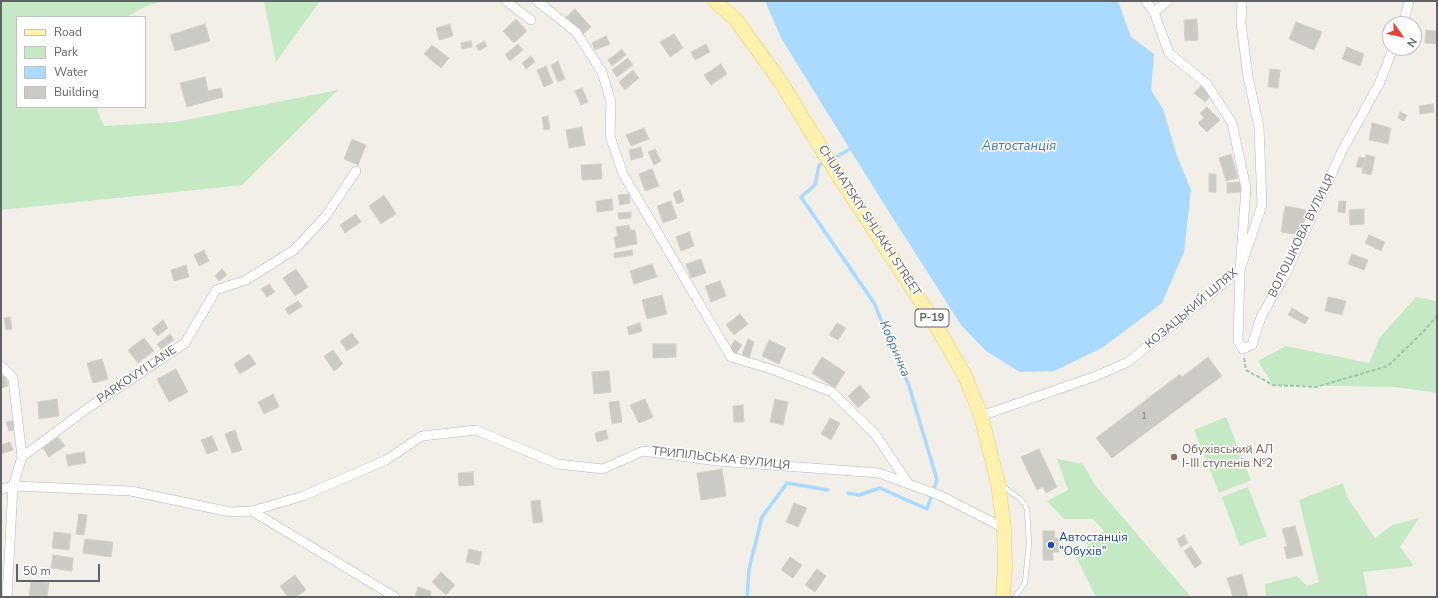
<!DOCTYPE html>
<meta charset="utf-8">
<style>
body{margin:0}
#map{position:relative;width:1438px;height:598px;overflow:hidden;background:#f1efe8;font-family:"Nunito Sans",sans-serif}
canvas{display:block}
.frame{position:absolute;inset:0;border:2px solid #5f6368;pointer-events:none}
.legend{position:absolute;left:16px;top:16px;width:130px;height:92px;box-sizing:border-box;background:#fff;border:1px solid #bfc1c3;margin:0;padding:5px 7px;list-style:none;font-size:12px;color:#5f6368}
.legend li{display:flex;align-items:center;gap:8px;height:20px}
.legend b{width:20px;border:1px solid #bfc1c3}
.north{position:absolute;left:1382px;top:16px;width:40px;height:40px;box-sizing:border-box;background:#fff;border:1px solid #bfc1c3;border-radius:50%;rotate:123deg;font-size:11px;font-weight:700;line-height:16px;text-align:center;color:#5f6368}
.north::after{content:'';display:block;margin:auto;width:14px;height:18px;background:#ea4335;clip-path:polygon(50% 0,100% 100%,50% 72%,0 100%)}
.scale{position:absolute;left:16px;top:564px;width:84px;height:18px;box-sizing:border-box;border:2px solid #5f6368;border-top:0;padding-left:5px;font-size:12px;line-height:14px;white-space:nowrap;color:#5f6368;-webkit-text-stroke:3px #fff;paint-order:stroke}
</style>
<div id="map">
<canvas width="1438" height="598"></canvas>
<div class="frame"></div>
<ul class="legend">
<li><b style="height:5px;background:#fff2af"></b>Road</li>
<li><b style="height:11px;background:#c5e8c5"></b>Park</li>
<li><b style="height:11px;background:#aadaff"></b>Water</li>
<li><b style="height:11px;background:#cccac5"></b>Building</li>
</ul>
<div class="north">N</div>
<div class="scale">50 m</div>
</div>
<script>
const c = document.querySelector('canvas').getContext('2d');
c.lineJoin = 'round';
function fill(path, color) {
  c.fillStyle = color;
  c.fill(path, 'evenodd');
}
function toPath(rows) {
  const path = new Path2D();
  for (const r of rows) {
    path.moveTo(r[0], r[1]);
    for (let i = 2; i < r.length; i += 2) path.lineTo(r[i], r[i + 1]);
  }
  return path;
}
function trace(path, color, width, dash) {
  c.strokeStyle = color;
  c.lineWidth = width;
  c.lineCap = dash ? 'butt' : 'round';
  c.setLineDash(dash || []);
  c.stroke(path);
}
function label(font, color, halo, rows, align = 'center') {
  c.font = font + ' "Nunito Sans",sans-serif';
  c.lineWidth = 3;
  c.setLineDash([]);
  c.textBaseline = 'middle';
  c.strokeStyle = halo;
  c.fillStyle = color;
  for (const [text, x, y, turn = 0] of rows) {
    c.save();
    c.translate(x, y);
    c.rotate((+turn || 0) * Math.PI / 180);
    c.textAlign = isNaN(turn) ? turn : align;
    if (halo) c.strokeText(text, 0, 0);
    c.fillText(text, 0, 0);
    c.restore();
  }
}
const green = toPath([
 [1,1,166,1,149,5,126,17,17,17,17,107,96,107,104,126,176,122,338,90,242,185,1,210],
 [264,1,320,1,276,62],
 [1416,297,1436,301,1437,300,1437,393,1396,387,1273,385,1258,361,1286,346,1369,363,1380,337],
 [1226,417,1251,480,1219,493,1194,430],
 [1057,459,1083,464,1095,485,1191,597,1096,597,1076,556,1104,531,1093,519,1064,519,1047,501,1068,490],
 [1343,483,1347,497,1375,538,1392,525,1419,518,1400,547,1414,566,1363,572,1368,597,1266,597,1265,584,1297,576,1307,586,1319,582,1299,500],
 [1248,487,1267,536,1240,546,1222,497]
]);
const water = toPath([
 [765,1,1118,1,1131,37,1154,54,1151,90,1163,109,1176,153,1191,190,1184,252,1162,303,1102,348,1054,371,1020,372,986,351,961,325,877,193,781,38]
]);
const stream = toPath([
 [832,159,850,149],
 [826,162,819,165,815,185,801,197,874,303,909,386,937,480,927,509,880,488,859,495,848,493],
 [747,597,749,569,762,517,787,483,828,490]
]);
const building = toPath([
 [575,9,591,27,582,35,566,17,575,9],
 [516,19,527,31,514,43,503,31,516,19],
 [1197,19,1198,40,1185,41,1184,20,1197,19],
 [1296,22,1322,32,1314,50,1289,39,1296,22],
 [205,24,210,41,175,51,170,35,205,24],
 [450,24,453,36,439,40,436,28,450,24],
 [1426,30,1437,31,1437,44,1425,43,1426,30],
 [674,34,683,48,670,57,660,42,674,34],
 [606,36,610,44,595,50,592,43,606,36],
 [471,41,472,47,462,49,461,43,471,41],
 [484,41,487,46,479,51,476,46,484,41],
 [518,44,523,50,510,61,505,55,518,44],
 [706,44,710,52,695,60,691,52,706,44],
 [432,45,449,58,441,68,424,54,432,45],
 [1347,47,1364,54,1360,66,1342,59,1347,47],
 [622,49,626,55,612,66,608,60,622,49],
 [531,56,535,62,526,69,522,63,531,56],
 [628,58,633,65,617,77,612,70,628,58],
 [558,61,565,79,558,82,551,65,558,61],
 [721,64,727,74,711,85,704,75,721,64],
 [546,66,553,83,544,87,537,70,546,66],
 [1270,69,1280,70,1278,88,1268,87,1270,69],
 [633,70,639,78,625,90,619,82,633,70],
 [205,77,208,91,221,88,223,97,187,107,180,83,205,77],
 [1201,86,1211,95,1205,102,1194,93,1201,86],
 [582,88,588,102,581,105,575,91,582,88],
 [1433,104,1434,112,1420,114,1419,106,1433,104],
 [1207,107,1220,120,1207,132,1198,123,1204,118,1200,113,1207,107],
 [1400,112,1407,115,1404,121,1398,118,1400,112],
 [548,116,550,129,544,130,542,117,548,116],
 [1372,123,1391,128,1388,144,1369,140,1372,123],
 [582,127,585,145,569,148,566,130,582,127],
 [644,128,649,139,631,146,626,135,644,128],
 [352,139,366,145,358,165,344,159,352,139],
 [641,147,643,157,631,160,629,150,641,147],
 [655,149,661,161,654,165,648,152,655,149],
 [1231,154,1238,178,1226,181,1219,158,1231,154],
 [1366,155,1375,157,1371,175,1362,173,1366,155],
 [1359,157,1365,158,1363,168,1356,167,1359,157],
 [601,164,602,179,582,180,581,165,601,164],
 [652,169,659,186,645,191,639,174,652,169],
 [1209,174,1216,174,1216,192,1209,192,1209,174],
 [1241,182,1241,192,1227,193,1227,183,1241,182],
 [680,190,684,201,677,204,673,193,680,190],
 [629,194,630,203,620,205,618,195,629,194],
 [384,195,396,214,381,224,369,206,384,195],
 [612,199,613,210,597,212,596,201,612,199],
 [671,201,677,218,663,223,657,206,671,201],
 [1339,201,1346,201,1345,213,1338,212,1339,201],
 [1285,206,1306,210,1302,235,1281,232,1285,206],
 [1364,209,1364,224,1350,225,1349,210,1364,209],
 [631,212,631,218,619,219,618,213,631,212],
 [356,214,361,222,345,233,340,225,356,214],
 [629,225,630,230,635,230,637,244,616,248,614,237,618,236,616,227,629,225],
 [689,232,694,246,681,251,676,237,689,232],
 [1369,235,1385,242,1381,251,1365,243,1369,235],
 [204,250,209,261,199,266,194,255,204,250],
 [632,250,633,255,614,258,614,253,632,250],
 [1352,254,1368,260,1364,270,1348,264,1352,254],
 [701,259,706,273,691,278,686,264,701,259],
 [652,264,657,277,634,284,630,271,652,264],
 [186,265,189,277,174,281,171,270,186,265],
 [222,269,227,275,219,281,215,276,222,269],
 [296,269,308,287,295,296,283,278,296,269],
 [720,281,726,296,711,302,705,286,720,281],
 [269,284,275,292,267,297,261,289,269,284],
 [662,295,667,314,647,319,642,300,662,295],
 [1328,297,1346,301,1342,315,1325,311,1328,297],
 [298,301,302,306,289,315,285,309,298,301],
 [1292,308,1309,318,1305,324,1288,315,1292,308],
 [740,314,748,324,734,335,726,325,740,314],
 [10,317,12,329,6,330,4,318,10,317],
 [163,320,168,328,158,336,152,329,163,320],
 [640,323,642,331,629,335,627,327,640,323],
 [837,323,846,328,838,340,829,335,837,323],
 [352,333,359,343,347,351,340,341,352,333],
 [170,334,174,340,161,349,157,344,170,334],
 [144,338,154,351,138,363,128,350,144,338],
 [748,339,754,342,749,358,742,355,748,339],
 [735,340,742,345,736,354,729,349,735,340],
 [769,340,786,348,779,364,762,356,769,340],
 [653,344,676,344,676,357,653,358,653,344],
 [333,350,343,364,334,371,324,356,333,350],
 [249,354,256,364,240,374,234,364,249,354],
 [822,357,845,372,835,388,812,373,822,357],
 [1208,357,1222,376,1112,458,1096,438,1180,374,1182,377,1208,357],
 [102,359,108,379,93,383,87,363,102,359],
 [176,369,188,392,169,402,157,379,176,369],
 [609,371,611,392,594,394,592,372,609,371],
 [5,375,8,386,1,388,1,377,5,375],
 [860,385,870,397,858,408,848,396,860,385],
 [273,394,279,407,264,414,258,402,273,394],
 [57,399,59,416,39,419,38,402,57,399],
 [645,399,653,417,639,423,630,405,645,399],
 [775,399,788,402,783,425,770,422,775,399],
 [619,401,622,422,612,424,609,402,619,401],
 [743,405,744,422,734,422,733,406,743,405],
 [830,418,840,423,831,440,821,434,830,418],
 [16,420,18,429,9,431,6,422,16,420],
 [235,430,242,450,232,453,225,434,235,430],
 [606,430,608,439,597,442,595,433,606,430],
 [212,436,218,450,207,454,201,440,212,436],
 [58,437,65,446,49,457,43,448,58,437],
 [10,442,13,450,1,454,1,445,10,442],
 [1039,449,1057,487,1046,493,1043,487,1037,490,1021,457,1039,449],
 [84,452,86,463,68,466,66,455,84,452],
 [722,469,726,496,701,500,697,473,722,469],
 [473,472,474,485,459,486,458,473,473,472],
 [540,500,543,522,533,523,531,501,540,500],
 [794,503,807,508,798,527,786,522,794,503],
 [79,514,87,515,84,535,76,534,79,514],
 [1295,526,1303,555,1287,559,1284,547,1287,546,1282,529,1295,526],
 [1043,531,1055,531,1054,538,1059,538,1059,552,1053,552,1053,560,1043,560,1043,531],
 [54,532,71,534,69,550,52,548,54,532],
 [1184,535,1188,543,1181,547,1177,539,1184,535],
 [85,539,113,542,111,557,83,553,85,539],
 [1191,546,1202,563,1195,568,1184,551,1191,546],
 [469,549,482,552,479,565,466,562,469,549],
 [53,555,73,558,72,571,51,568,53,555],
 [790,557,802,565,793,578,781,570,790,557],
 [817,569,826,576,815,592,805,585,817,569],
 [441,572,455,585,446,595,432,582,441,572],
 [1242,574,1248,597,1233,597,1227,578,1242,574],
 [295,575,306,590,296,597,288,597,280,586,295,575],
 [31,581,49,583,47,597,29,597,31,581],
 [418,587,431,591,430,597,415,597,418,587]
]);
const path = toPath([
 [1244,358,1246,370,1273,385,1316,387,1388,366,1424,331,1437,316]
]);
const lane = toPath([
 [1001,485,1019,498,1024,503,1027,509,1029,543,1025,583,1015,597]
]);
const street = toPath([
 [506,1,531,20],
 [537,1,576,32,602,72,611,102,610,136,623,174,731,357,771,369,832,392,875,434,908,483],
 [1146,1,1154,12,1169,53,1207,84,1232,123,1246,188,1240,270,1238,341,1243,349,1252,345,1261,317,1286,273,1342,151,1380,82,1393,48],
 [1154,12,1168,1],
 [1403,24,1409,1],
 [1,366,13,378,22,457,88,408,185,343,216,290,246,280,294,250,325,217,356,171],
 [981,416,1096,376,1128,362,1240,270,1262,205,1259,127,1248,77,1241,23,1242,1],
 [1,489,13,486,131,491,230,512,252,511,303,496,386,460,422,436,476,430,558,464,603,469,643,451,717,461,879,473,939,495,1004,528],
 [252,511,395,597],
 [7,597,13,486,22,457]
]);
const primary = toPath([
 [715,1,736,20,780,81,834,169,931,317,966,378,981,416,998,483,1004,528,1005,567,1003,597]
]);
const markers = [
 [1174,457,4,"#8d6e63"],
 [1051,545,4,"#1a4fb4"]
];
const numberNames = [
 ["1",1144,417]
];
const shields = [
 [932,318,34]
];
const shieldNames = [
 ["Р-19",932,318]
];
const streetNames = [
 ["CHUMATSKIY SHLIAKH STREET",869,221,57],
 ["ВОЛОШКОВА ВУЛИЦЯ",1302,236,-64],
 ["КОЗАЦЬКИЙ ШЛЯХ",1192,309,-40],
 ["PARKOVYI LANE",137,375,-34],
 ["ТРИПІЛЬСЬКА ВУЛИЦЯ",721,459,6]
];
const educationNames = [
 ["Обухівський АЛ",1182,450],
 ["І-ІІІ ступенів №2",1182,464]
];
const transitNames = [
 ["Автостанція",1059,538],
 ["\"Обухів\"",1059,552]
];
const waterNames = [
 ["Автостанція",1019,147],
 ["Кобринка",894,349,67]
];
fill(green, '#c5e8c5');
fill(water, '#aadaff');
trace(stream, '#aadaff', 3.5);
fill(building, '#cccac5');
trace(building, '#d6d1c6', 1);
trace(lane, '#b5b8bc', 5.5);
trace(street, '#b5b8bc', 10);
trace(primary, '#f2c960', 15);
trace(path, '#9cc7a9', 2, [4, 2]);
trace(lane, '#fff', 4.5);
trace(street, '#fff', 9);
trace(primary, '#fff2af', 14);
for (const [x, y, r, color] of markers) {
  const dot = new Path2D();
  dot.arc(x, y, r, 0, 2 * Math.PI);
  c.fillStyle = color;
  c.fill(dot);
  trace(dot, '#fff', 1.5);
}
label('10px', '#7a7d7f', null, numberNames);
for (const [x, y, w] of shields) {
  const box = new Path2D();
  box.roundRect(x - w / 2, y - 9, w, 18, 3);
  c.fillStyle = '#fff';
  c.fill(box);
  trace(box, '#5f6368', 1);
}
label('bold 11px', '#5f6368', null, shieldNames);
label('12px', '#5f6368', '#fff', streetNames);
label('12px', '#785e54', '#fff', educationNames, 'left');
label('12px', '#164399', '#fff', transitNames, 'left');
label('italic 13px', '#4174aa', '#fff', waterNames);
</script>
